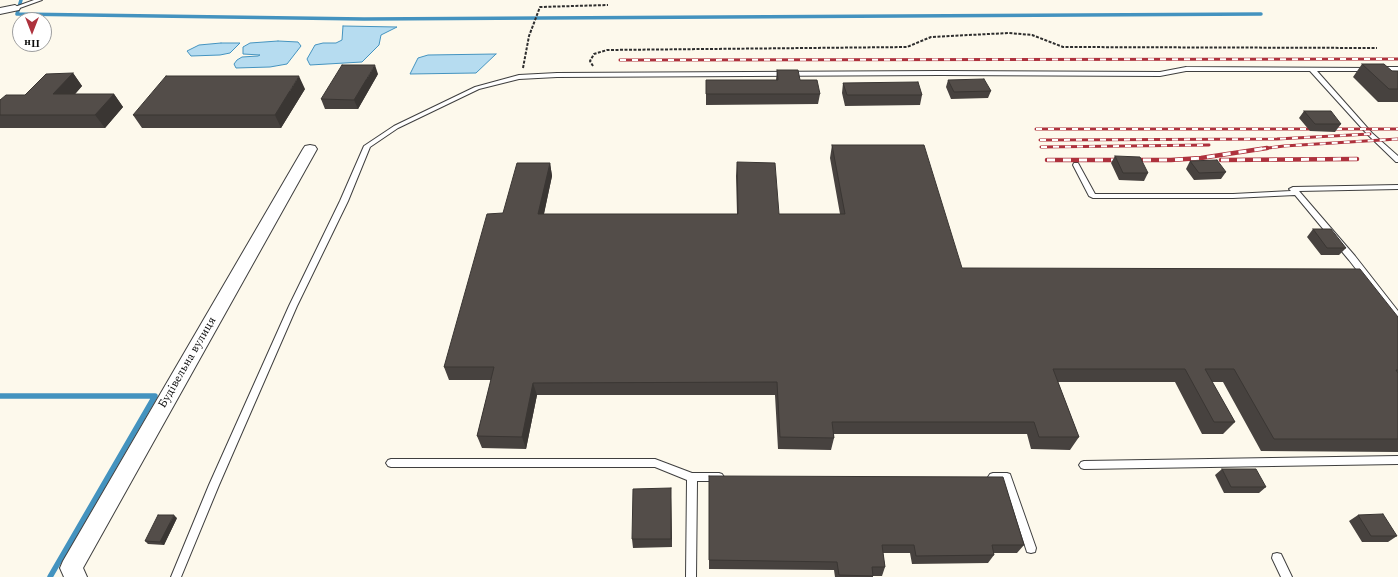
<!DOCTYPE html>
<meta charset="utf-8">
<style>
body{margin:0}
#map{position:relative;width:1398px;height:577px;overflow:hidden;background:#fdf9ec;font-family:Spectral,serif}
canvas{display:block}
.north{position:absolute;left:12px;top:12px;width:40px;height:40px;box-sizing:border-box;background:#fff;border:1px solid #9e9e9e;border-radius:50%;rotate:180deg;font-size:11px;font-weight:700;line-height:16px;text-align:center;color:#0c0c0c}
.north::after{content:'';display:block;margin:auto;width:14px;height:18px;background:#ae323d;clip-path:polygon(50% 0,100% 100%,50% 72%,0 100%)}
</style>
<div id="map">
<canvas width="1398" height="577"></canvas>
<div class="north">Пн</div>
</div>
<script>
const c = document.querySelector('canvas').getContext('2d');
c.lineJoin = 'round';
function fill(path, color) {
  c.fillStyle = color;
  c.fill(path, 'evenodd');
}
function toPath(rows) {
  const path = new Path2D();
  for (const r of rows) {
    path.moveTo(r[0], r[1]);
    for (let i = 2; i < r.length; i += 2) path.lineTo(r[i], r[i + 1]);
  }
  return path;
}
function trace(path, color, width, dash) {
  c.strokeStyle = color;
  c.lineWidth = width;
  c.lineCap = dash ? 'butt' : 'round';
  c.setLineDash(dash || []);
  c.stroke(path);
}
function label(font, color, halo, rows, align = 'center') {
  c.font = font + ' Spectral,serif';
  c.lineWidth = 4;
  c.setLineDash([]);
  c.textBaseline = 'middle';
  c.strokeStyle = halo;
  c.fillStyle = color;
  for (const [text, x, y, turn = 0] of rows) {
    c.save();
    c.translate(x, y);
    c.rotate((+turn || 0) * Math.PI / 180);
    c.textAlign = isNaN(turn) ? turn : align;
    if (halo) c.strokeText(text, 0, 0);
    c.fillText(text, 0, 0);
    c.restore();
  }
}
const water = toPath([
 [343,26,397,27,381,35,379,45,362,62,310,65,307,59,315,45,323,43,336,43,342,40,343,26],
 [278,41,298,42,301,46,287,64,270,67,236,68,234,64,237,60,242,57,258,56,260,55,243,54,243,47,250,43,278,41],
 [221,43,240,43,230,53,220,55,191,56,187,51,199,45,221,43],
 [496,54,476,73,410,74,418,58,428,55,496,54]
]);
const streamFar1 = toPath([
 [21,0,17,14,364,19,1261,14]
]);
const stream = toPath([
 [0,396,155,396,50,577]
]);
const path = toPath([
 [593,66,590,61,594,54,607,50,907,47,931,37,1008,33,1032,35,1063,47,1377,48],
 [523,68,529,36,540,7,608,5]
]);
const service = toPath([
 [34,0,42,0,17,9,12,8,34,0],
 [1186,67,1370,68,1370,70,1368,71,1317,71,1372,133,1398,156,1398,162,1396,162,1368,135,1310,71,1186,71,1160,76,940,75,557,77,519,79,479,89,398,128,370,147,348,201,297,306,219,485,181,577,171,577,209,485,289,306,340,201,364,146,394,126,475,87,519,75,557,73,940,71,1160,72,1186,67],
 [1380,67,1398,67,1398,71,1378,70,1378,68,1380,67],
 [1074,163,1078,163,1095,194,1233,194,1291,191,1289,189,1293,187,1398,185,1398,189,1299,191,1355,256,1398,311,1398,320,1395,319,1349,260,1295,195,1233,198,1093,198,1089,196,1073,165,1074,163],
 [1398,456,1398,464,1084,469,1081,468,1079,465,1081,462,1084,461,1398,456],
 [391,459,655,459,692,473,719,473,722,474,724,477,722,480,719,481,697,481,696,577,686,577,687,480,655,467,391,467,388,466,386,463,388,460,391,459],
 [993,473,1007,473,1010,474,1036,548,1035,552,1031,553,1027,552,1004,481,990,480,988,477,990,474,993,473],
 [1277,553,1281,554,1292,577,1281,577,1272,558,1273,554,1277,553]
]);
const minor = toPath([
 [15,5,20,8,19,10,0,14,0,8,15,5],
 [310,145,315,146,317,149,83,568,87,577,64,577,60,568,63,561,303,149,305,146,310,145]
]);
const railFar1 = toPath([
 [620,60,1398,59],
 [1036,129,1398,129],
 [1040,140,1277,139,1370,134],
 [1041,147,1209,145],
 [1260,149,1284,146,1398,139]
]);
const rail = toPath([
 [1047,160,1171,160,1201,158,1267,148],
 [1221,160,1357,159]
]);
const wall = toPath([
 [1362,64,1392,71,1398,71,1398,102,1378,102,1353,77],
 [777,70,800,80,820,94,818,104,706,105,706,80,776,80],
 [73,73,82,86,75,94,114,94,123,107,105,128,0,128,0,100,25,95],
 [378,74,358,109,325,109,321,99],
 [948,80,991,91,988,98,951,99,946,87],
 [843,83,922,95,920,105,845,106,842,93],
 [305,89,281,128,142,128,133,115],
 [1304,111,1341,124,1335,132,1310,131,1299,118],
 [832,145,962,268,1398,317,1398,452,1261,451,1223,382,1212,382,1235,422,1223,434,1202,434,1175,382,1058,382,1079,437,1070,450,1031,449,1027,434,834,434,834,438,831,450,778,449,775,395,537,395,526,449,482,448,477,436,491,380,449,380,444,367,503,213,550,163,552,176,544,214,737,214,736,176,737,162,779,214,840,214,830,158],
 [1115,156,1148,173,1144,181,1119,180,1111,163],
 [1190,161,1226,172,1221,179,1194,180,1186,169],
 [1313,229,1346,248,1339,255,1321,255,1307,237],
 [1222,469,1266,487,1259,493,1224,493,1215,475],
 [709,476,1024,545,1017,553,994,553,994,555,988,563,912,564,910,553,883,553,885,567,882,576,873,576,873,577,835,577,834,570,709,569],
 [671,497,672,547,633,548,632,539],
 [1358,515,1397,536,1388,542,1362,542,1349,521],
 [177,518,164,545,148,544,145,541]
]);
const shadedWall = toPath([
 [375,65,378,74,358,109,354,100],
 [73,73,82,86,63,108,53,94],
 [299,76,305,89,281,128,275,115],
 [114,94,123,107,105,128,95,115],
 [550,163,552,176,541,227,538,214],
 [533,383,537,395,526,449,522,437],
 [671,488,671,497,672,547,671,539],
 [174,515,177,518,164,545,160,542]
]);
const building = toPath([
 [1362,64,1384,64,1392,71,1398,71,1398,89,1389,89,1362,64],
 [342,65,375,65,354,100,321,99,342,65],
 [777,70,798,70,800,80,817,80,820,94,706,94,706,80,778,80,777,70],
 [73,73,53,94,114,94,95,115,0,115,0,100,6,95,25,95,46,74,73,73],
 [166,76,299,76,275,115,133,115,166,76],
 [984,79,991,91,954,92,948,80,984,79],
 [918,82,922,95,847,95,843,83,918,82],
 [1304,111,1331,111,1341,124,1315,124,1304,111],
 [832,145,924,145,962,268,1360,269,1398,317,1398,370,1396,370,1398,373,1398,439,1274,439,1234,369,1205,369,1235,422,1214,422,1185,369,1053,369,1079,437,1039,437,1034,422,832,422,834,438,780,437,777,382,533,383,522,437,477,436,494,367,444,367,487,214,503,213,517,163,550,163,538,214,738,214,737,162,775,163,779,214,845,214,832,145],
 [1115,156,1140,157,1148,173,1123,173,1115,156],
 [1217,160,1226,172,1199,173,1190,161,1217,160],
 [1313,229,1331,229,1346,248,1327,248,1313,229],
 [1222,469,1256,469,1266,487,1231,487,1222,469],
 [709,476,1003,477,1024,545,992,545,994,555,916,556,914,545,882,545,885,567,872,567,873,576,839,575,837,562,709,560,709,476],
 [671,488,671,539,632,539,633,489,671,488],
 [1383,514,1397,536,1371,536,1358,515,1383,514],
 [158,515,174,515,160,542,145,541,158,515]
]);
const streetNames = [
 ["Будівельна вулиця",188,363,-60]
];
fill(water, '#b6dcf0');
trace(water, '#4493bf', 1);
trace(streamFar1, '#4493bf', 3.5);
trace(stream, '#4493bf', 5.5);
trace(service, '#3f3f3f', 2);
trace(minor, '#3f3f3f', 2);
trace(path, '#2e2e2e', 2, [3, 1.5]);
fill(service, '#fff');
fill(minor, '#fff');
trace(railFar1, '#ae323d', 3);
trace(rail, '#ae323d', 4.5);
trace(railFar1, '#fff', 2, [6]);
trace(rail, '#fff', 3, [8]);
fill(wall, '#47423f');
fill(shadedWall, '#3a3633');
fill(building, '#534d49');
trace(building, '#3a3633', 1);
label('12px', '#0c0c0c', '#fff', streetNames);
</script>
